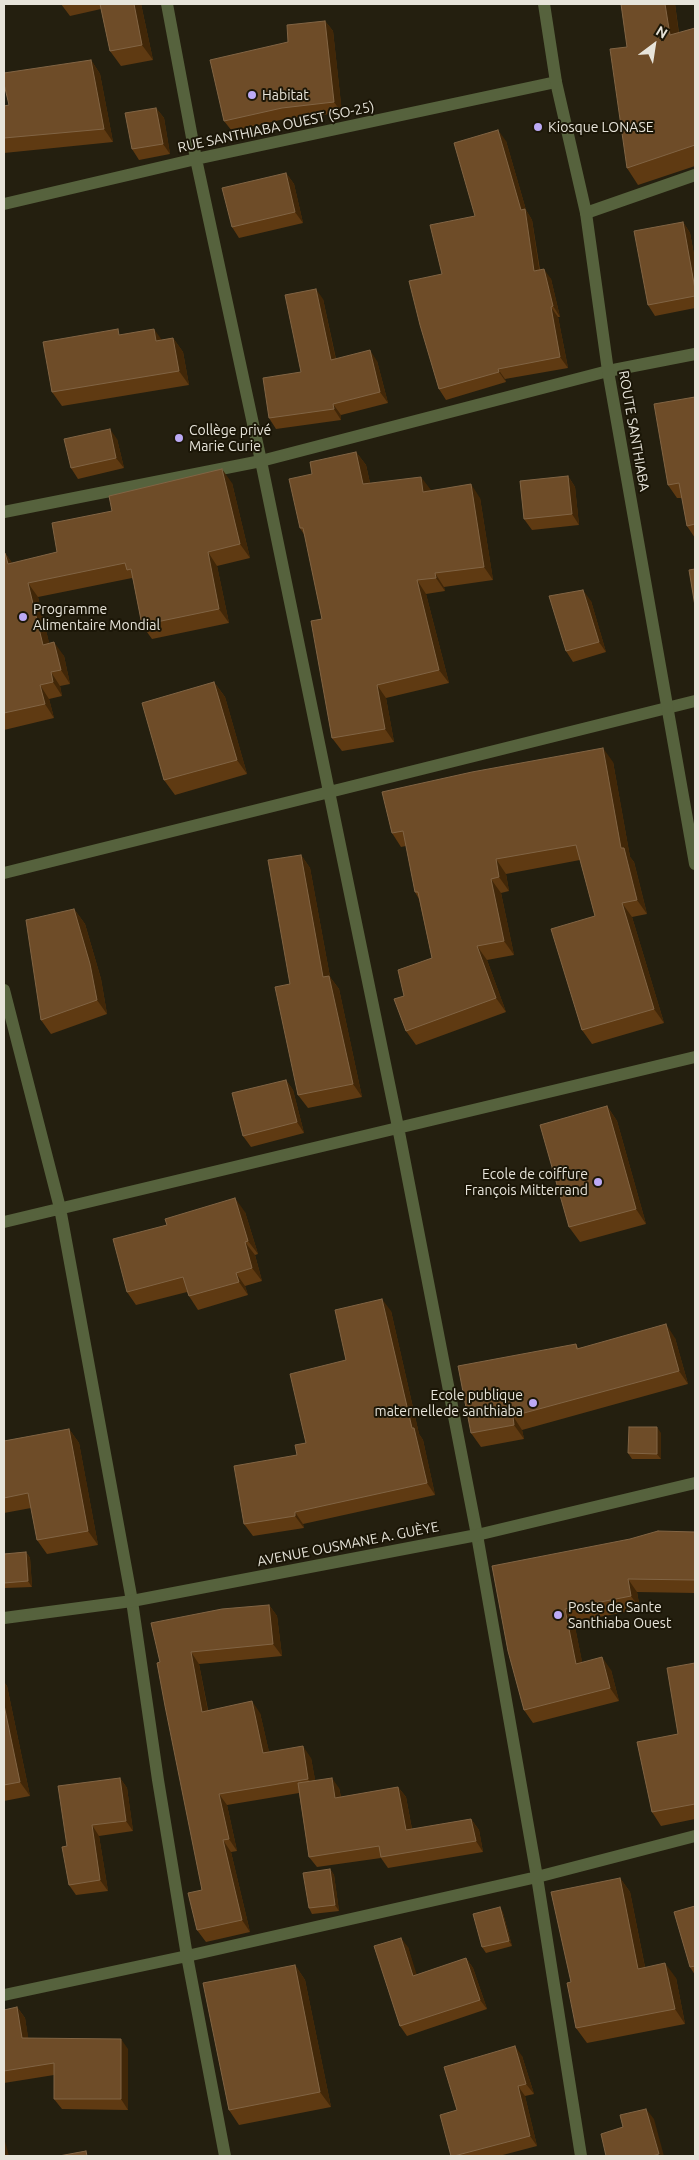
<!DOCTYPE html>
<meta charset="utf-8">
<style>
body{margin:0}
#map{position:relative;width:699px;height:2160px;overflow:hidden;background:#241f0f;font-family:Ubuntu,sans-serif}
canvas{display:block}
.frame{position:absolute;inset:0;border:5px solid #e7e4da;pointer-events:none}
.north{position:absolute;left:629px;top:20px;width:50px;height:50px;-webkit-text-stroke:4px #1b1607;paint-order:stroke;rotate:31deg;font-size:14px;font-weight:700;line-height:20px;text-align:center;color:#e7e4da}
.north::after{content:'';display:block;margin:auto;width:18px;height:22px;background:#e7e4da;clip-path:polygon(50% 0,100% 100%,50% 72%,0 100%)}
</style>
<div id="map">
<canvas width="699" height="2160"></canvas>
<div class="frame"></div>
<div class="north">N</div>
</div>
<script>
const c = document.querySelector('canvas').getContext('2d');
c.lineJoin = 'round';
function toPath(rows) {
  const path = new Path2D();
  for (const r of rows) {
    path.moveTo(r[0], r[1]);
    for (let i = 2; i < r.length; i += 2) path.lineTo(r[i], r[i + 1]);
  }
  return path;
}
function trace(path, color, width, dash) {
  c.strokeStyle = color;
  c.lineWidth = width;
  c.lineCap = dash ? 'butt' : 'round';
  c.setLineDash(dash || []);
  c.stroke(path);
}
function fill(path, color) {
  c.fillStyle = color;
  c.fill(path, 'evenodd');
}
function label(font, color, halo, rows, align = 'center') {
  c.font = font + ' Ubuntu,sans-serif';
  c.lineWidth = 4;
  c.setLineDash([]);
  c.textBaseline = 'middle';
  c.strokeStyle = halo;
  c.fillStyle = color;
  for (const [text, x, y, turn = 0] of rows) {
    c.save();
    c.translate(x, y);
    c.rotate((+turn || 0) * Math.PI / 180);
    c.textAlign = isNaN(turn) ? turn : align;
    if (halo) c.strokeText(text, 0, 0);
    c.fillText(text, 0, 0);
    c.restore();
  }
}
const minor = toPath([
 [167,4,196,159,261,461,398,1127,477,1535,537,1877,581,2156],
 [4,204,196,159,556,82],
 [586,213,695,175],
 [4,512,261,461,608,371,695,354],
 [4,873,695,701],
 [4,990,60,1208,132,1601,158,1780,187,1956,225,2156],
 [4,1222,695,1057],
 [4,1995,187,1956,537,1877,695,1836]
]);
const tertiary = toPath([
 [544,4,556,82,586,213,608,371,695,864],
 [4,1618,132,1601,477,1535,695,1483]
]);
const wall = toPath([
 [61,4,141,4,153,60,121,66,110,51,101,9,70,16],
 [621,4,675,4,679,33,695,28,695,166,638,185,627,168,627,47],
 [325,21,333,31,342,113,289,118,232,131,224,121,288,42],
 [91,60,100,74,113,142,4,153,4,106,9,105],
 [156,108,164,118,170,154,139,160,132,149],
 [506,141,526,210,532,220,540,270,551,279,560,317,558,317,568,368,505,379,506,382,446,400,439,389,442,274,475,216],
 [286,173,294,184,303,223,239,238,232,227],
 [683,222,690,233,695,260,695,308,655,316,648,305],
 [323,299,336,359,377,361,388,403,341,415,341,420,276,429,269,418,301,372],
 [121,335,161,340,173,338,183,352,189,385,62,406,52,392],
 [695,397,695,538,687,526,682,498,677,498,668,485],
 [117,439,124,468,78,479,71,468],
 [356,452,366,465,370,483,431,490,480,498,493,580,444,587,445,591,426,594,449,683,386,698,394,742,342,751,332,738,322,619,305,536,300,528,312,474],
 [568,476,575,487,579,525,532,530,524,519],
 [232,483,250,558,217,566,229,623,152,639,142,625,133,580,132,578,38,597,49,643,64,656,70,684,60,686,62,696,49,699,54,718,4,730,4,553,5,553,12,563,57,552,112,511],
 [591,601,606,652,573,662,566,651],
 [214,682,225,697,247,774,175,795,164,780],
 [613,762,630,857,634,862,647,914,632,917,664,1023,592,1044,582,1030,595,916,580,860,506,874,509,891,501,893,514,955,487,960,506,1012,416,1045,406,1031,404,996,432,958,419,899,415,892,406,846,401,847,392,833],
 [301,855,310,868,330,977,339,989,362,1097,308,1108,298,1095,290,984],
 [74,909,85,924,101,979,107,1014,51,1034,41,1020],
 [286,1080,293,1090,304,1133,251,1147,243,1136],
 [607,1106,617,1121,646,1224,580,1242,569,1227],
 [245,1212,258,1254,255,1255,262,1281,245,1286,248,1295,198,1310,189,1296,187,1292,136,1305,127,1292],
 [391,1311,419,1434,423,1440,435,1495,303,1524,304,1528,253,1536,244,1524,306,1443,346,1360],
 [675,1338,688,1384,522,1430,524,1439,481,1447,471,1433,576,1344,578,1348],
 [69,1429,79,1443,98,1545,47,1554,37,1540,31,1508,4,1513,4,1441],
 [661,1433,661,1459,632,1459,628,1453],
 [695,1532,695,1593,637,1592,640,1609,574,1622,582,1662,611,1670,619,1701,533,1723,524,1710,492,1566],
 [26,1552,30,1558,32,1587,5,1588,4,1586,4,1554],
 [269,1605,277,1616,282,1656,199,1664,208,1710,260,1713,269,1752,311,1758,315,1780,339,1788,341,1797,398,1787,406,1797,412,1829,471,1819,479,1830,483,1852,388,1868,381,1858,317,1867,309,1857,299,1793,227,1805,237,1851,231,1852,250,1932,206,1942,197,1930,202,1890,160,1662],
 [695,1663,695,1819,661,1826,652,1812,678,1734],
 [4,1682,7,1686,30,1796,4,1801],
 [120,1778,127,1788,133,1831,99,1836,108,1891,76,1895,69,1885,67,1846],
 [330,1869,334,1875,339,1911,312,1914,309,1908],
 [620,1878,630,1892,645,1967,676,1978,685,2024,587,2043,576,2028],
 [695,1906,695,1975,690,1967],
 [500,1907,503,1913,512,1946,486,1953,482,1947],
 [408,1947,416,1975,466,1958,473,1968,487,2009,407,2036,400,2026],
 [295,1965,305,1980,331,2107,239,2125,229,2110],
 [17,2007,25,2018,28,2038,128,2049,128,2110,62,2109,54,2099,54,2075,4,2083,4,2010],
 [522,2056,534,2094,525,2096,537,2146,499,2156,451,2156,457,2110]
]);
const shadedWall = toPath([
 [134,4,141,4,153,60,142,45],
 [665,4,675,4,681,52,670,35],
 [325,21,333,31,342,113,334,102],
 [91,60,100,74,113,142,104,129],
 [156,108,164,118,170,154,163,144],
 [498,130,506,141,526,210,532,220,541,282,534,271,521,210],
 [286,173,294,184,303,223,295,212],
 [683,222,690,233,695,260,695,289],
 [544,269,551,279,560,317,553,306],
 [316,289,323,299,338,370,331,360],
 [551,307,558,317,568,368,560,357],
 [154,329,164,343,156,341],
 [173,338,183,352,189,385,179,371],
 [370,350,377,361,388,403,380,392],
 [498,369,505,379,506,382,499,372],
 [333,404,341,415,341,420,334,409],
 [110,429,117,439,124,468,116,458],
 [356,452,366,465,373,497,363,484],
 [222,469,232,483,250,558,240,544],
 [568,476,575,487,579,525,572,514],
 [421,477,431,490,433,505,423,492],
 [471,484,480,498,493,580,484,567],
 [208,552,217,566,229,623,219,609],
 [5,553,15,567,8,564],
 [435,573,444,587,445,591,436,578],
 [417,580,426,594,449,683,439,670],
 [28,583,38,597,53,659,43,645],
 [583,590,591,601,606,652,599,642],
 [54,642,64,656,70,684,61,670],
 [51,672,60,686,62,696,53,682],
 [214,682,225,697,247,774,237,760],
 [40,685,49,699,54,718,45,704],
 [377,685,386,698,394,742,385,729],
 [603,748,613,762,630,857,634,862,647,914,637,900,621,848],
 [301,855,310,868,330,977,339,989,362,1097,353,1084,323,977],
 [496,859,506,874,509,891,499,877],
 [491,879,501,893,514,955,504,941],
 [622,903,632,917,664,1023,654,1009],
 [74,909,85,924,101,979,107,1014,97,1000],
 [477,946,487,960,506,1012,496,998],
 [286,1080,293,1090,304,1133,297,1122],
 [607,1106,617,1121,646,1224,636,1209],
 [235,1198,245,1212,258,1254,248,1241],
 [245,1242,255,1255,262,1281,252,1268],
 [236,1273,245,1286,248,1295,239,1282],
 [382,1299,391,1311,419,1434,423,1440,435,1495,427,1483,412,1428],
 [666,1324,675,1338,688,1384,679,1371],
 [513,1416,522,1430,524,1439,514,1425],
 [657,1427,661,1433,661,1459,657,1454],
 [69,1429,79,1443,98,1545,88,1531],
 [295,1512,303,1524,304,1528,295,1516],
 [26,1552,30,1558,32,1587,28,1581],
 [628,1579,637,1592,640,1609,631,1596],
 [269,1605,277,1616,282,1656,273,1644],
 [565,1609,574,1622,585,1676,576,1664],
 [191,1652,199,1664,210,1723,202,1712],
 [602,1657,611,1670,619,1701,610,1688],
 [4,1682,7,1686,30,1796,20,1782,4,1705],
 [252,1701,260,1713,272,1764,263,1753],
 [303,1746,311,1758,317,1790,308,1779],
 [120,1778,127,1788,133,1831,126,1821],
 [332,1778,339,1788,343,1808,335,1798],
 [398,1787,406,1797,414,1841,406,1830],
 [219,1794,227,1805,237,1851,229,1839],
 [471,1819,479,1830,483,1852,476,1841],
 [92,1825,99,1836,108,1891,100,1880],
 [223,1840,231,1852,250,1932,242,1920],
 [330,1869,334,1875,339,1911,335,1905],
 [620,1878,630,1892,648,1983,638,1969],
 [500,1907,503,1913,512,1946,509,1941],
 [401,1938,408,1947,420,1985,413,1976],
 [466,1958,473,1968,487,2009,480,2000],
 [665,1963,676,1978,685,2024,675,2009],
 [295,1965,305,1980,331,2107,320,2092],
 [17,2007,25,2018,30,2048,22,2038],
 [121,2039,128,2049,128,2110,121,2099],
 [515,2046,522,2056,534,2094,526,2084],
 [518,2086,525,2096,537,2146,530,2136],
 [646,2109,654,2119,664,2156,660,2156,659,2154],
 [4,2138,9,2156,4,2156]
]);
const building = toPath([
 [100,4,134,4,142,45,110,51,100,4],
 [621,4,665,4,670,35,695,28,695,145,627,168,610,49,627,47,621,4],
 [325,21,334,102,282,108,224,121,210,60,288,42,287,25,325,21],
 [91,60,104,129,4,138,4,106,9,105,4,84,4,73,91,60],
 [156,108,163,144,132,149,125,113,156,108],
 [498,130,521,210,525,209,534,271,544,269,553,306,551,307,560,357,498,369,499,372,439,389,420,325,409,281,442,274,430,225,475,216,454,143,498,130],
 [286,173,295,212,232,227,222,188,286,173],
 [683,222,695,289,695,296,648,305,634,231,683,222],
 [316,289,331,360,370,350,380,392,333,404,334,409,269,418,263,378,301,372,285,295,316,289],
 [118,329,119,335,154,329,156,341,173,338,179,371,52,392,43,342,118,329],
 [695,397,695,524,687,526,679,483,668,485,654,404,695,397],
 [110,429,116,458,71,468,64,439,110,429],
 [356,452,363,484,421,477,423,492,471,484,484,567,435,573,436,578,417,580,439,670,377,685,385,729,332,738,311,621,322,619,303,528,300,528,289,479,312,474,310,462,356,452],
 [222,469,240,544,208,552,219,609,142,625,131,569,127,570,125,563,28,583,43,645,54,642,61,670,51,672,53,682,40,685,45,704,4,713,4,553,5,553,8,564,57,552,52,523,112,511,109,496,222,469],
 [568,476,572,514,524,519,520,481,568,476],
 [695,569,695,606,689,570,695,569],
 [583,590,599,642,566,651,549,596,583,590],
 [214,682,237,760,164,780,142,703,214,682],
 [603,748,621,848,624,848,637,900,622,903,654,1009,582,1030,551,929,595,916,576,845,496,859,499,877,491,879,504,941,477,946,496,998,406,1031,394,999,404,996,398,970,432,958,418,892,415,892,403,831,392,833,382,792,472,772,603,748],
 [301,855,323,977,329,976,353,1084,298,1095,275,987,290,984,268,860,301,855],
 [74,909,90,964,97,1000,41,1020,26,920,74,909],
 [286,1080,297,1122,243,1136,232,1093,286,1080],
 [607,1106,636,1209,569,1227,540,1125,607,1106],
 [235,1198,248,1241,245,1242,252,1268,236,1273,239,1282,189,1296,183,1277,127,1292,113,1239,167,1225,165,1219,235,1198],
 [382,1299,412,1428,414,1428,427,1483,295,1512,295,1516,244,1524,234,1466,297,1455,295,1445,306,1443,290,1374,346,1360,335,1310,382,1299],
 [666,1324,679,1371,513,1416,514,1425,471,1433,458,1366,576,1344,577,1349,666,1324],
 [629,1427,657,1427,657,1454,628,1453,629,1427],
 [69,1429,88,1531,37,1540,28,1493,4,1498,4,1441,69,1429],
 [658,1531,695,1532,695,1580,628,1579,631,1596,565,1609,576,1664,602,1657,610,1688,524,1710,508,1651,492,1566,630,1539,658,1531],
 [26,1552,28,1581,4,1583,4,1554,26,1552],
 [269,1605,273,1644,191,1652,202,1712,252,1701,263,1753,303,1746,308,1779,219,1794,229,1839,223,1840,242,1920,197,1930,188,1893,202,1890,165,1706,157,1663,160,1662,151,1623,222,1609,269,1605],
 [695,1663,695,1804,652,1812,637,1742,678,1734,667,1668,695,1663],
 [4,1705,20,1782,4,1785,4,1705],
 [120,1778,126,1821,92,1825,100,1880,69,1885,62,1847,67,1846,58,1786,120,1778],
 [332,1778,335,1798,398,1787,406,1830,471,1819,476,1841,381,1857,379,1846,309,1857,298,1783,332,1778],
 [330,1869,335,1905,309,1908,303,1873,330,1869],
 [620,1878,638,1969,665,1963,675,2009,576,2028,567,1983,571,1982,551,1892,620,1878],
 [695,1906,695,1966,690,1967,674,1912,695,1906],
 [500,1907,509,1941,482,1947,473,1914,500,1907],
 [401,1938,413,1976,466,1958,480,2000,400,2026,374,1946,401,1938],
 [295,1965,320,2092,229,2110,203,1983,295,1965],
 [17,2007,22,2038,121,2039,121,2099,54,2099,54,2063,4,2071,4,2010,17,2007],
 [515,2046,526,2084,518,2086,530,2136,454,2156,451,2156,440,2115,457,2110,444,2067,515,2046],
 [646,2109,659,2154,652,2156,606,2156,601,2134,623,2127,620,2115,646,2109],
 [86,2151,87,2156,59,2156,86,2151]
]);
const markers = [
 [252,95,5,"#bcaaf5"],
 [538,127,5,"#bcaaf5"],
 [179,438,5,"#bcaaf5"],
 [23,617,5,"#bcaaf5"],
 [598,1182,5,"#bcaaf5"],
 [533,1403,5,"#bcaaf5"],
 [558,1615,5,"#bcaaf5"]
];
const poiNames = [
 ["Habitat",262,95],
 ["Kiosque LONASE",548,127],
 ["Collège privé",189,430],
 ["Marie Curie",189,446],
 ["Programme",33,609],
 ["Alimentaire Mondial",33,625],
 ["Ecole de coiffure",588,1174,"right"],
 ["François Mitterrand",588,1190,"right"],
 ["Ecole publique",523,1395,"right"],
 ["maternellede santhiaba",523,1411,"right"],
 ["Poste de Sante",568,1607],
 ["Santhiaba Ouest",568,1623]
];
const streetNames = [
 ["RUE SANTHIABA OUEST (SO-25)",276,127,-12],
 ["ROUTE SANTHIABA",634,431,80],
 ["AVENUE OUSMANE A. GUÈYE",348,1544,-11]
];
trace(minor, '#56623d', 12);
trace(tertiary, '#56623d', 12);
fill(wall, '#5f3a12');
fill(shadedWall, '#412708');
fill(building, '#6e4c28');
trace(building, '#816444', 1);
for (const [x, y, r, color] of markers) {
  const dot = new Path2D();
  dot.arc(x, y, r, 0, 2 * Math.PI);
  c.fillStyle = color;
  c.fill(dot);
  trace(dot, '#1b1607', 2);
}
label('14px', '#e7e4da', '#1b1607', poiNames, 'left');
label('14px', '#e7e4da', '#1b1607', streetNames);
</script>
